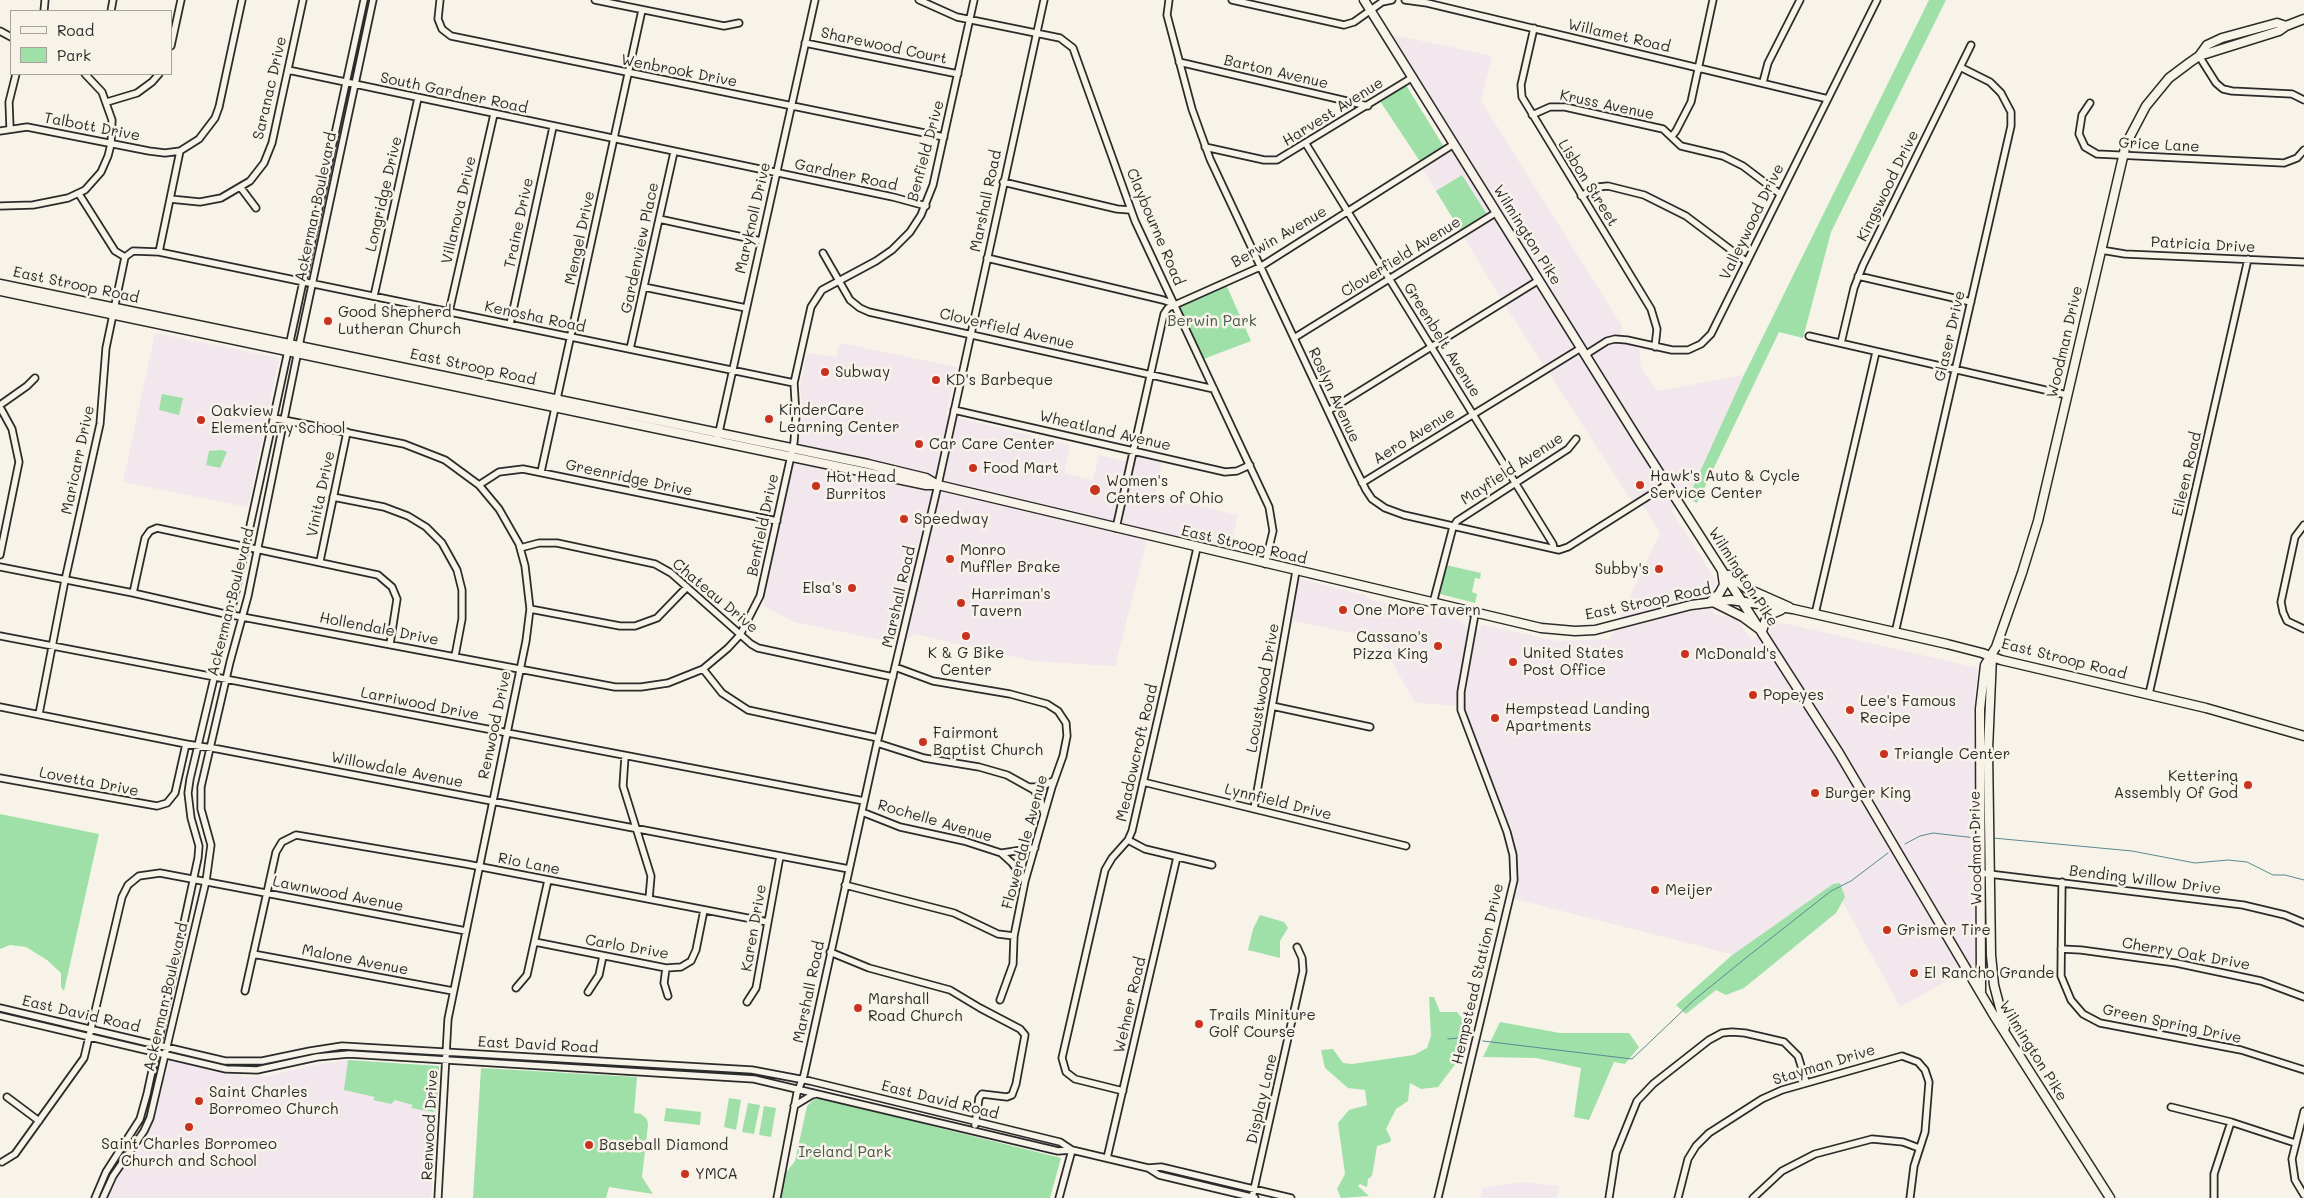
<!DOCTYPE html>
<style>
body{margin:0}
#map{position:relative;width:2304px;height:1198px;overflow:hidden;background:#f7f3e8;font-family:Mali,sans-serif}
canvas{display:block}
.legend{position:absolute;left:10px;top:10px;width:162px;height:65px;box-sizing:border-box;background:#f7f3e8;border:1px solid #a5a39c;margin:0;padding:6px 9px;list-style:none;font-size:15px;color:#2b2b2b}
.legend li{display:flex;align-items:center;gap:10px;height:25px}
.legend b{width:25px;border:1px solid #a5a39c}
</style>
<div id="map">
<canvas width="2304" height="1198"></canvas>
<ul class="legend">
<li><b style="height:6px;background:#f7f3e8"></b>Road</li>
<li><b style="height:14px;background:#9fe0a9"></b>Park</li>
</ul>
</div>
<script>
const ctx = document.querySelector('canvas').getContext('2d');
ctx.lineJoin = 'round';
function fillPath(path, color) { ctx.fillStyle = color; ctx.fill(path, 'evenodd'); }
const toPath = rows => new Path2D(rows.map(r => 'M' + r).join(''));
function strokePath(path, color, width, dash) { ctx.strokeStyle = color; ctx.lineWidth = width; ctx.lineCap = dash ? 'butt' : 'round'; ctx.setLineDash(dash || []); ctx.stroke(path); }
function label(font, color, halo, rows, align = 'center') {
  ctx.font = font + ' Mali,sans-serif'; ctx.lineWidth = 5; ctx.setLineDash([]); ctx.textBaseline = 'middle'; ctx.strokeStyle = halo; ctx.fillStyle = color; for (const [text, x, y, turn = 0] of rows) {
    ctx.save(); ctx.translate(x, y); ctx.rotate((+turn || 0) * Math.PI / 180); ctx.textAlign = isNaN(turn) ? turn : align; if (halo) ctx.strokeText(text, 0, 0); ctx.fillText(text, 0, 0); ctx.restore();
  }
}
const built = toPath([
 [1385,33,1492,56,1481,101,1622,326,1621,335,1639,349,1641,368,1658,391,1744,375,1688,498,1671,510,1717,582,1715,587,1708,590,1714,614,1737,619,1752,640,1773,628,1771,623,1775,621,1978,668,1973,715,1981,962,1900,1007,1833,884,1735,955,1511,898,1511,846,1461,706,1415,703,1379,639,1290,620,1299,579,1366,595,1368,599,1462,621,1465,627,1480,630,1481,626,1484,625,1556,641,1610,639,1660,533,1641,502,1635,506,1503,302,1421,166,1454,145],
 [155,333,279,358,248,507,123,482],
 [840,343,957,367,946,415,1070,445,1064,473,1093,480,1099,455,1124,461,1133,450,1163,457,1155,496,1238,515,1229,555,1148,536,1115,666,1032,661,915,634,901,644,794,622,763,606,803,416,800,385,807,353,836,357],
 [165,1056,243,1070,242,1077,269,1076,314,1065,348,1060,439,1066,431,1198,103,1198,144,1131],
 [1521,1182,1560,1186,1556,1198,1481,1198,1482,1188]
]);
const green = toPath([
 [1929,0,1946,0,1831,232,1803,338,1779,332,1697,503,1688,498,1744,375],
 [1406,85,1444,147,1421,163,1380,101],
 [1462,175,1488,216,1461,232,1436,191],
 [1225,282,1251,341,1201,360,1174,304],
 [162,394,183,398,179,415,159,410],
 [222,450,227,452,220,468,206,465,209,451],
 [1446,565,1481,573,1480,579,1475,578,1472,592,1477,594,1475,603,1440,594],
 [0,814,99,834,64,991,61,987,61,973,47,960,26,947,10,945,0,949],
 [1840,883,1845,897,1836,913,1744,988,1726,995,1716,990,1686,1014,1676,1005,1731,956,1833,884],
 [1260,915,1284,922,1288,928,1280,941,1280,958,1248,950,1253,929],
 [1429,997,1434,997,1440,1012,1457,1012,1468,1026,1460,1058,1438,1087,1421,1089,1410,1083,1408,1101,1396,1109,1386,1129,1391,1139,1390,1142,1377,1146,1372,1176,1368,1179,1367,1187,1360,1184,1358,1186,1369,1196,1341,1198,1337,1189,1345,1174,1338,1123,1349,1110,1367,1105,1365,1090,1348,1088,1325,1068,1321,1050,1333,1049,1343,1063,1352,1064,1414,1055,1427,1048,1431,1036],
 [1500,1022,1560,1033,1629,1033,1639,1047,1625,1064,1614,1062,1589,1120,1574,1117,1581,1068,1536,1058,1483,1057],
 [348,1060,439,1066,437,1110,433,1112,411,1108,413,1105,395,1100,391,1104,373,1100,375,1097,344,1090],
 [481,1068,637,1077,634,1113,641,1114,647,1119,648,1125,642,1177,653,1194,609,1187,606,1198,473,1198],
 [729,1098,741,1100,736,1130,724,1127],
 [814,1099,823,1099,1061,1158,1050,1198,777,1198,781,1179,795,1161,807,1106],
 [748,1103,760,1105,754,1134,742,1132],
 [764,1106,776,1108,771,1137,759,1135],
 [666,1108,701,1112,700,1125,664,1121]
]);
const stream = toPath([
 [1993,838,2132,851,2195,863,2228,860,2247,862,2273,875,2285,875,2304,880],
 [1905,844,1920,836,1933,833,1976,838],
 [1448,1039,1469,1037],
 [1483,1041,1632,1059,1694,1000,1747,957,1831,891,1851,881,1888,853]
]);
const minor = toPath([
 [440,0,438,19,442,29,451,36,944,137],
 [595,0,724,26,739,23],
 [919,0,957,17,1060,38,1073,48,1135,221,1269,507,1273,531,1265,564],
 [1169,0,1167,15,1192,109,1210,159,1353,464,1366,490,1372,499,1385,508,1404,515,1559,550,1568,547,1666,485],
 [1232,0,1344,25,1354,22,1382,2,1392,0],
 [1405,0,1427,3,1828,99],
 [44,11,45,0],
 [111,11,113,0],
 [1534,28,1521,85,1522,97,1651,309,1657,329,1655,347],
 [0,31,11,37],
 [805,43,958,74],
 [171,46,181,0],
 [2199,56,2216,83,2223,89,2232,91,2292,94,2304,100],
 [1179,62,1368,106],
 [288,70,893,197,926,206],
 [1763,82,1768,63,1800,0],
 [107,102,137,93,152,82,159,74],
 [2090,103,2082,115,2079,134,2085,147,2097,154,2284,163,2297,158,2304,150],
 [1532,115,1550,107,1565,107,1663,129,1681,146,1723,156,1743,166,1780,194],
 [10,128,9,102,16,74],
 [0,131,27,127,149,151,165,153,180,151,199,139,215,118,219,107,242,0],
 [1672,136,1676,131,1691,102,1713,0],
 [1306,144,1553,544,1554,549],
 [1205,147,1264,160,1277,160,1413,77],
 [1003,182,1117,209,1130,210],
 [241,188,256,208],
 [79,194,115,251,125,257],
 [1581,196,1598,187,1608,186,1644,195,1686,216,1747,262],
 [170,199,200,202,221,198,250,181,264,163,272,143,303,0],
 [0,206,33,205,68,198,85,190,101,172,108,156,111,144,112,120,102,92,85,74],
 [659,219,761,241],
 [2101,250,2125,254,2304,262],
 [159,252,180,151],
 [823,253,850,300,860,308,869,312,1214,389],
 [125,257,133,251,159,252,794,383],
 [987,258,1163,300,1174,304],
 [1858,276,1971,302],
 [644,287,746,308],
 [374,296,418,98],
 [449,312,494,114],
 [510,324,553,127],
 [1809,336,2067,395],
 [1294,338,1497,212],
 [1841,343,1854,288,1863,265,1971,45],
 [630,349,674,152],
 [1585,355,1607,341,1615,339,1627,340,1672,350,1688,350,1701,344,1711,334,1877,0],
 [0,405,27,386,35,378],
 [0,407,12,429,19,462,0,555],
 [954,410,1225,472,1237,471,1250,465],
 [1328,411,1539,280],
 [274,418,404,444,445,460,479,485,499,509,519,544,525,566,530,609,526,641,448,1019,438,1198],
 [717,441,815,0],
 [541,472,642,10],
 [1362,483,1581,348],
 [479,485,499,472,523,469,777,521],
 [333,497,384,507,408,516,426,527,442,543,457,570,462,590,462,619,455,656],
 [2304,525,2295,537,2281,602,2283,612,2287,621,2304,629],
 [1116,528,1164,314,1168,308,1260,267,1454,144],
 [520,548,539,543,557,543,655,564,671,573,751,644,758,648,893,677],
 [320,561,347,432],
 [0,567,133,593,221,613,615,687,641,687,668,683,703,669,728,648,740,635,760,596,794,442,796,416,794,383,811,307,822,290,876,261,892,250,910,232,921,215,933,185,974,0],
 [133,593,145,538,150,531,157,528,378,575,392,587,397,599,390,644],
 [1433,603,1453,527,1457,521,1568,449,1576,439],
 [530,609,620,626,635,626,657,618,687,587],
 [1815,614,1876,352],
 [1895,633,2011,126,2011,112,2001,93,1990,82,1960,67],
 [0,636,864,801],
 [219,650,234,600,364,0],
 [895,667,933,681,1010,694,1047,704,1058,711,1066,723,1067,736,1063,756,1052,787,1025,881,1014,936,1013,964,1000,1000],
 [703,669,722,693,748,710,878,738],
 [2149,694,2248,259],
 [1272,706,1370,727],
 [0,707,186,744,218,749,849,869],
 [39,714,65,580,100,424,106,348,125,257],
 [877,743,924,758,979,767,1007,775,1034,790,1041,802,1044,814],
 [625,756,623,786,651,876,649,899],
 [0,778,157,806,167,803,175,793,186,744],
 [1143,782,1406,846],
 [1029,787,1041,787,1053,781],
 [1254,809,1296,571],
 [862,812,900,827,964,841,1001,853,1012,863,1025,881],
 [1128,840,1145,849,1212,865],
 [1002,853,1035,848],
 [1981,873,2243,905,2285,915,2304,923],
 [2062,882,2061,976,2071,1000,2083,1014,2100,1023,2241,1050,2304,1070],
 [845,885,954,913,998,934,1014,936],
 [535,942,666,968,681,967,691,961,696,950,704,910],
 [2061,949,2081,950,2176,963,2261,981,2304,997],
 [830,952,869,968,950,990,980,1008,1020,1029,1025,1035,1016,1084,1012,1095,1007,1097,982,1094,979,1098,975,1125],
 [253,954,453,991],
 [666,968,664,983,668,996],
 [516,988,527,975,548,880],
 [245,991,276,852,282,842,296,835,466,864,768,922],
 [588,992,599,975,603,956],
 [747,1002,756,988,780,856],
 [0,1008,225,1061,262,1061,310,1051,342,1046,752,1070,810,1081,1060,1142,1072,1150],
 [0,1016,226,1069,257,1070,317,1057,349,1054,754,1079,1058,1151,1072,1150,1148,1168,1161,1167,1291,1198],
 [1123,1091,1075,1079,1066,1072,1062,1058,1105,870,1112,858,1128,840,1132,831,1197,548],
 [7,1097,39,1121],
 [794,1106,812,1095,816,1094],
 [2171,1107,2231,1122,2295,1143],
 [2304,1111,2292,1159,2295,1180,2304,1195],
 [1107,1158,1177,857],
 [2,1162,15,1154,84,1058,122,897,128,885,139,876,160,873,466,931],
 [1148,1168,1159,1175,1255,1198],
 [95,1198,106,1172,140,1119,147,1094,198,858,199,846,191,818,188,793,190,779,214,678],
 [103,1198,113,1176,144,1131,150,1118,206,881,211,845,201,809,201,787,230,662,248,596,300,341,373,0],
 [777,1198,797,1093,804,1075,877,743,938,485,1044,0],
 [1059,1198,1072,1150],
 [1252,1198,1303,971,1302,958,1297,947],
 [1438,1198,1514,880,1513,855,1507,832,1461,710,1461,692,1475,614],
 [1609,1198,1616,1153,1637,1101,1653,1084,1709,1040,1722,1033,1732,1032,1745,1033,1784,1042,1798,1056,1806,1082],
 [1678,1198,1688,1159,1696,1146,1709,1133,1762,1099,1782,1090,1902,1056,1918,1062,1925,1070,1929,1082,1925,1132,1914,1166,1910,1198],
 [1753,1198,1782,1171,1815,1154,1872,1139,1903,1142,1919,1148],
 [2214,1198,2214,1174,2231,1122]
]);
const major = toPath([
 [1364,0,1639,441,1839,753,1993,1014,2110,1198],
 [2199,56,2207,45,2222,38,2277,23,2286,26],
 [0,284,868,464,926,478,936,484],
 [0,291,926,485,938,485,1541,628,1575,631,1595,630,1691,605,1731,600,1793,609,1947,644,1982,653,2001,660,2206,708,2304,736],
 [1722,571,1724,585,1719,594,1711,601,1743,617,1762,631,1767,616,1781,610],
 [1729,575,1746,588,1789,607],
 [1992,656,1988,750,1991,955,1994,985,2005,1027],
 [1981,993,1980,709,1985,665,1996,647,2022,573,2038,521,2126,144,2146,106,2169,78,2189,63,2199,56,2279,31,2286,26,2304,19]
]);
const markers = [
 [328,321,5,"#c8321e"],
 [825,372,5,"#c8321e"],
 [936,380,5,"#c8321e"],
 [769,419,5,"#c8321e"],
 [201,420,5,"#c8321e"],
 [919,444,5,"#c8321e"],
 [973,468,5,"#c8321e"],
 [1640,485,5,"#c8321e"],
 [816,486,5,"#c8321e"],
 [1095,490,6,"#c8321e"],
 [904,519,5,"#c8321e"],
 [950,559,5,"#c8321e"],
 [1659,569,5,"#c8321e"],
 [852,588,5,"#c8321e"],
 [961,603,5,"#c8321e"],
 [1343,610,5,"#c8321e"],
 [966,636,5,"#c8321e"],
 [1438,646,5,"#c8321e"],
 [1685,654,5,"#c8321e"],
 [1513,662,5,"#c8321e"],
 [1753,695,5,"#c8321e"],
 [1850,710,5,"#c8321e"],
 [1495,718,5,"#c8321e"],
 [923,742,5,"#c8321e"],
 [1884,754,5,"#c8321e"],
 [2248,785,5,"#c8321e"],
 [1815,793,5,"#c8321e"],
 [1655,890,5,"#c8321e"],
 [1887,930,5,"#c8321e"],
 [1914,973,5,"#c8321e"],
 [858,1008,5,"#c8321e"],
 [1199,1024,5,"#c8321e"],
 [199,1101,5,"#c8321e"],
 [189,1127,5,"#c8321e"],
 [589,1145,5,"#c8321e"],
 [685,1174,5,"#c8321e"]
];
const streetNames = [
 ["Willamet Road",1619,36,13],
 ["Sharewood Court",884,46,12],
 ["Wenbrook Drive",679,71,11],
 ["Barton Avenue",1276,72,13],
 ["Saranac Drive",270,88,-77],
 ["South Gardner Road",454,93,12],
 ["Kruss Avenue",1607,105,12],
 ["Harvest Avenue",1333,112,-32],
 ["Talbott Drive",92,127,11],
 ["Grice Lane",2159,145,3],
 ["Benfield Drive",926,151,-75],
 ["Gardner Road",846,175,12],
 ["Lisbon Street",1588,183,58],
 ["Kingswood Drive",1888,186,-64],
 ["Longridge Drive",384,194,-77],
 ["Marshall Road",986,201,-78],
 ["Ackerman Boulevard",316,207,-78],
 ["Villanova Drive",459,210,-77],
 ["Maryknoll Drive",753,218,-77],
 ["Valleywood Drive",1752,222,-64],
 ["Traine Drive",519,223,-78],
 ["Claybourne Road",1155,227,67],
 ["Wilmington Pike",1527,235,58],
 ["Berwin Avenue",1279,237,-30],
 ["Mengel Drive",580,238,-78],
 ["Patricia Drive",2203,245,3],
 ["Gardenview Place",640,248,-78],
 ["Cloverfield Avenue",1401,257,-32],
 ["East Stroop Road",76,285,12],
 ["Kenosha Road",535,317,12],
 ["Cloverfield Avenue",1007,329,13],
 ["Glaser Drive",1950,336,-77],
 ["Greenbelt Avenue",1442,340,58],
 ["Woodman Drive",2065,342,-77],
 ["East Stroop Road",473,367,12],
 ["Roslyn Avenue",1334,395,65],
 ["Wheatland Avenue",1105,431,13],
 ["Aero Avenue",1414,436,-32],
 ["Maricarr Drive",78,460,-78],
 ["Mayfield Avenue",1512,469,-33],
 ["Eileen Road",2187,474,-77],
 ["Greenridge Drive",629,478,12],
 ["Vinita Drive",321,494,-78],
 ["Benfield Drive",763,525,-78],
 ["East Stroop Road",1244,545,13],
 ["Wilmington Pike",1743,577,57],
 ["Chateau Drive",715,596,40],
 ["Marshall Road",899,597,-77],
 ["Ackerman Boulevard",231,602,-76],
 ["East Stroop Road",1648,602,-12],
 ["Hollendale Drive",379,629,11],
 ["East Stroop Road",2064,659,14],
 ["Locustwood Drive",1263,688,-80],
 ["Larriwood Drive",420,704,11],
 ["Renwood Drive",495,725,-78],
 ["Meadowcroft Road",1137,753,-77],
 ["Willowdale Avenue",397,770,11],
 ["Lovetta Drive",89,782,11],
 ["Lynnfield Drive",1278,802,14],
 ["Rochelle Avenue",935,821,16],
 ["Flowerdale Avenue",1025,842,-75],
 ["Woodman Drive",1976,848,-91],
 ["Rio Lane",529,864,11],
 ["Bending Willow Drive",2145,880,7],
 ["Lawnwood Avenue",338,894,11],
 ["Karen Drive",754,928,-80],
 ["Carlo Drive",627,947,10],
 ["Cherry Oak Drive",2186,954,10],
 ["Malone Avenue",355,960,11],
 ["Hempstead Station Drive",1478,974,-77],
 ["Marshall Road",809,992,-78],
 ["Ackerman Boulevard",166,997,-77],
 ["Wehner Road",1130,1005,-77],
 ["East David Road",81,1014,13],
 ["Green Spring Drive",2172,1024,12],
 ["East David Road",538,1045,3],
 ["Wilmington Pike",2033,1051,58],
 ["Stayman Drive",1824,1065,-17],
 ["Display Lane",1262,1099,-77],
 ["East David Road",940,1100,14],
 ["Renwood Drive",430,1125,-87]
];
const poiNames = [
 ["Good Shepherd",338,312],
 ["Lutheran Church",338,329],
 ["Subway",835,372],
 ["KD's Barbeque",946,380],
 ["KinderCare",779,410],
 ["Learning Center",779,427],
 ["Oakview",211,411],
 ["Elementary School",211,428],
 ["Car Care Center",929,444],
 ["Food Mart",983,468],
 ["Hawk's Auto & Cycle",1650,476],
 ["Service Center",1650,493],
 ["Hot Head",826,477],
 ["Burritos",826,494],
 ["Women's",1106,481],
 ["Centers of Ohio",1106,498],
 ["Speedway",914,519],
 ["Monro",960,550],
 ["Muffler Brake",960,567],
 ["Subby's",1649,569,"right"],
 ["Elsa's",842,588,"right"],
 ["Harriman's",971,594],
 ["Tavern",971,611],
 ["One More Tavern",1353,610],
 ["Cassano's",1428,637,"right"],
 ["Pizza King",1428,654,"right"],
 ["K & G Bike",966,653,"center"],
 ["Center",966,670,"center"],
 ["United States",1523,653],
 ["Post Office",1523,670],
 ["McDonald's",1695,654],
 ["Popeyes",1763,695],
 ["Lee's Famous",1860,701],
 ["Recipe",1860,718],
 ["Hempstead Landing",1505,709],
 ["Apartments",1505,726],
 ["Fairmont",933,733],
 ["Baptist Church",933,750],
 ["Triangle Center",1894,754],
 ["Kettering",2238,776,"right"],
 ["Assembly Of God",2238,793,"right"],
 ["Burger King",1825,793],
 ["Meijer",1665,890],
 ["Grismer Tire",1897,930],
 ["El Rancho Grande",1924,973],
 ["Marshall",868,999],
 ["Road Church",868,1016],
 ["Trails Miniture",1209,1015],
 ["Golf Course",1209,1032],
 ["Saint Charles",209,1092],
 ["Borromeo Church",209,1109],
 ["Saint Charles Borromeo",189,1144,"center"],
 ["Church and School",189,1161,"center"],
 ["Baseball Diamond",599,1145],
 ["YMCA",695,1174]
];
const parkNames = [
 ["Berwin Park",1212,321],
 ["Ireland Park",845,1152]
];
fillPath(built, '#f2e7ed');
fillPath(green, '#9fe0a9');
strokePath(stream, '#598992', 1);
strokePath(minor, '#2b2b2b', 9);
strokePath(major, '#2b2b2b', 11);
strokePath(minor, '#f7f3e8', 5.5);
strokePath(major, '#f7f3e8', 8);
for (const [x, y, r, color] of markers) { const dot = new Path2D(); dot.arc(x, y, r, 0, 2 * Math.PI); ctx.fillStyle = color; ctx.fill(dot); strokePath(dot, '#f7f3e8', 2); }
label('15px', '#2b2b2b', '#f7f3e8', streetNames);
label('15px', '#2b2b2b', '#f7f3e8', poiNames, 'left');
label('15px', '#48584a', '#f7f3e8', parkNames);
</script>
